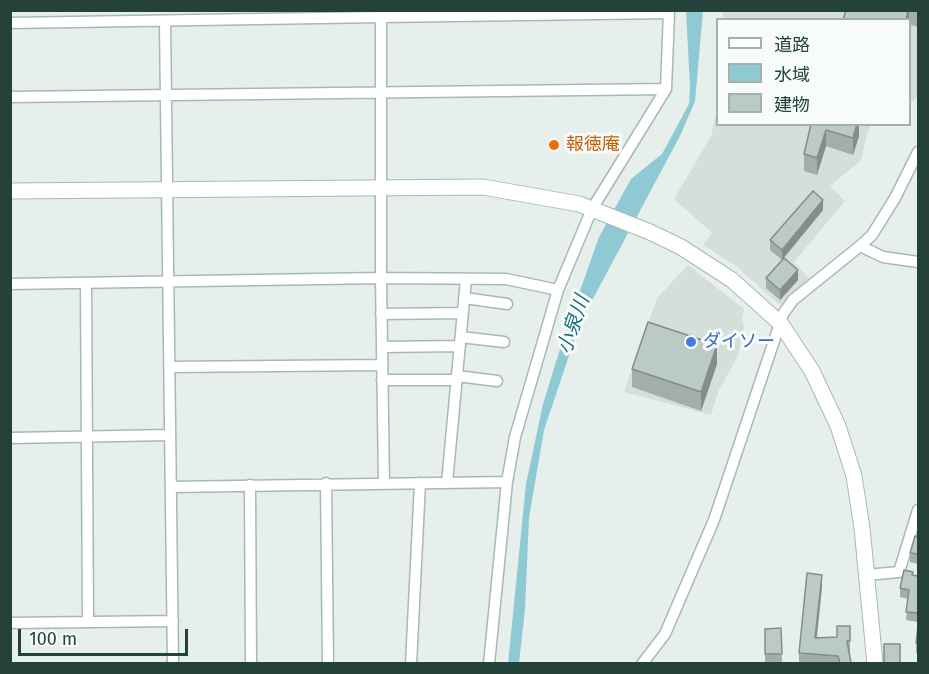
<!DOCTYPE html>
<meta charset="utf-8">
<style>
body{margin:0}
#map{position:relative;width:929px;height:674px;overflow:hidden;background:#e6efeb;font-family:"Fira Sans","Noto Sans JP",sans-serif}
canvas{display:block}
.frame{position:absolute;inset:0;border:12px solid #24423a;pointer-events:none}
.legend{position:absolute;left:716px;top:18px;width:195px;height:108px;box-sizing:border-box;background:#f7fbf9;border:2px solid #a3b1ad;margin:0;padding:8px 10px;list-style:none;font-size:18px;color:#24423a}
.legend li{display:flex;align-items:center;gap:12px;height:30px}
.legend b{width:30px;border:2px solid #a3b1ad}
.scale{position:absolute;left:18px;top:629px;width:170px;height:27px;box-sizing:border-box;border:3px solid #24423a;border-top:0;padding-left:8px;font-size:18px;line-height:21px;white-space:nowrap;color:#24423a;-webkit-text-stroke:4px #f7fbf9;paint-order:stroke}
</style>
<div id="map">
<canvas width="929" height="674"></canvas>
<div class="frame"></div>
<ul class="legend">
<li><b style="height:8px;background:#fff"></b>道路</li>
<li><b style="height:16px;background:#8ec9d4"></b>水域</li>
<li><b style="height:16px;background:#bbcac4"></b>建物</li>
</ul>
<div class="scale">100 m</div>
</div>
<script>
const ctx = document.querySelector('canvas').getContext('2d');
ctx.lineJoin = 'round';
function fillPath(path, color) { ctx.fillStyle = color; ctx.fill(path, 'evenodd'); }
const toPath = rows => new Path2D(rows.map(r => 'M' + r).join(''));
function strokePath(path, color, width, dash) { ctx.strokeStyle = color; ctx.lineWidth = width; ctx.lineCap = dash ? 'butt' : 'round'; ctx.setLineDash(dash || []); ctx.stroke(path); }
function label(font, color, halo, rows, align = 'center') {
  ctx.font = font + ' "Fira Sans","Noto Sans JP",sans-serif'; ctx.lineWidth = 6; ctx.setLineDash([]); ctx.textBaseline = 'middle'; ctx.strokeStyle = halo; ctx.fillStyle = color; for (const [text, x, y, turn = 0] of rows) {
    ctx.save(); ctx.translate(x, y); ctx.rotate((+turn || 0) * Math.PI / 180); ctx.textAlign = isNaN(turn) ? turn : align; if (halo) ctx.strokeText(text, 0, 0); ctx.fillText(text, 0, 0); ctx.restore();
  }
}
const built = toPath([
 [723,11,918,11,918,98,910,102,910,20,723,20],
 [717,108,718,124,871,125,867,134,861,160,830,186,845,201,794,262,809,278,781,306,736,266,703,245,712,233,674,199,711,136],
 [688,265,744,309,742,319,744,328,738,356,719,390,711,415,624,392,657,298]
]);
const water = toPath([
 [686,11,703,11,695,101,681,134,580,323,544,430,529,518,525,609,519,663,508,664,526,484,543,404,564,336,599,237,631,179,662,154,689,104,690,86]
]);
const street = toPath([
 [381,17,669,13,666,89,592,209,558,290,515,437,507,482,489,664],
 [165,21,173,664],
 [10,23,381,17,381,278,384,483],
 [10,97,666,89],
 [860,246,883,257,918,262],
 [86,283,88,622],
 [10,284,381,278,506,279,558,290],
 [465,298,507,304],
 [381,314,463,313],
 [461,337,504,342],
 [382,347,460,346],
 [170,367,382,365],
 [457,376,497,381],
 [382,380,457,380],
 [10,438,170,435],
 [326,483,328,664],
 [447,483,466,279],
 [250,485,251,664],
 [171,487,507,482],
 [866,575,899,572,918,510],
 [10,623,173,621],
 [411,664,420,483],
 [642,664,665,634,714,520,783,314,793,300,860,246,872,235,895,198,918,152]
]);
const secondary = toPath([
 [10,191,483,187,579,204,650,232,681,247,732,280,781,324,812,371,838,426,854,476,862,528,875,664]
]);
const wall = toPath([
 [846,10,918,10,918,27,909,24,909,20,843,20],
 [811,124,859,124,859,136,853,155,826,146,817,175,804,171,804,154],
 [823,210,782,260,770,250,770,240],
 [766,278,798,280,780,300,766,288],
 [717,364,701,411,632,387,632,369],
 [918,537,918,564,910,562,910,553],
 [913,575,918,576,918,622,906,620,908,599,900,597,900,588],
 [822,587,817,638,837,637,850,626,850,653,849,653,851,663,799,663,799,653],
 [918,627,918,653,916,653,916,643],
 [781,628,782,663,765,663,765,629]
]);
const shadedWall = toPath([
 [908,10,909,10,909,20,906,20],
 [857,124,859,124,859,136,853,155,853,138],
 [826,130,826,146,817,175,817,158],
 [823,200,823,210,782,260,782,250],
 [798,270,798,280,780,300,780,290],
 [717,345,717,364,701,411,701,392],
 [822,575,822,587,815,650,815,638]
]);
const building = toPath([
 [846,10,908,10,906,20,843,20,846,10],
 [811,124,857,124,853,138,826,130,817,158,804,154,811,124],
 [813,191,823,200,782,250,770,240,813,191],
 [784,258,798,270,780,290,766,278,784,258],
 [648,322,717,345,701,392,632,369,648,322],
 [915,536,918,537,918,554,910,553,915,536],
 [904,570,913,572,912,575,918,576,918,613,906,612,909,590,900,588,904,570],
 [807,573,822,575,815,638,837,637,837,626,850,626,850,641,847,641,851,663,840,663,838,656,799,653,807,573],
 [918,627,918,643,916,643,918,627],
 [781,628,782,654,765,654,765,629,781,628],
 [884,644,900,644,900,663,884,663,884,644]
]);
const markers = [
 [554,145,6,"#e8710a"],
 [691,342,6,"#3f7fe0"]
];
const foodNames = [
 ["報徳庵",566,145]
];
const shopNames = [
 ["ダイソー",703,342]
];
const waterNames = [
 ["小泉川",574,325,-71]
];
fillPath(built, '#d4dfda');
fillPath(water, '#8ec9d4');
strokePath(street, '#a8b8b2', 13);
strokePath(secondary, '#a4bbb3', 17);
strokePath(street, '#fff', 10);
strokePath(secondary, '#fff', 15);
fillPath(wall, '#a1aea9');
fillPath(shadedWall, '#838d89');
fillPath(building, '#bbcac4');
strokePath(building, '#838d89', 1.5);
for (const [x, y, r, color] of markers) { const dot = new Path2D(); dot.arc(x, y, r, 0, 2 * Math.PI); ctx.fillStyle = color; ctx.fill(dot); strokePath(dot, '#f7fbf9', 2); }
label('18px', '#c56008', '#f7fbf9', foodNames, 'left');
label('18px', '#366cbe', '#f7fbf9', shopNames, 'left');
label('italic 20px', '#1c6f80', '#f7fbf9', waterNames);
</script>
